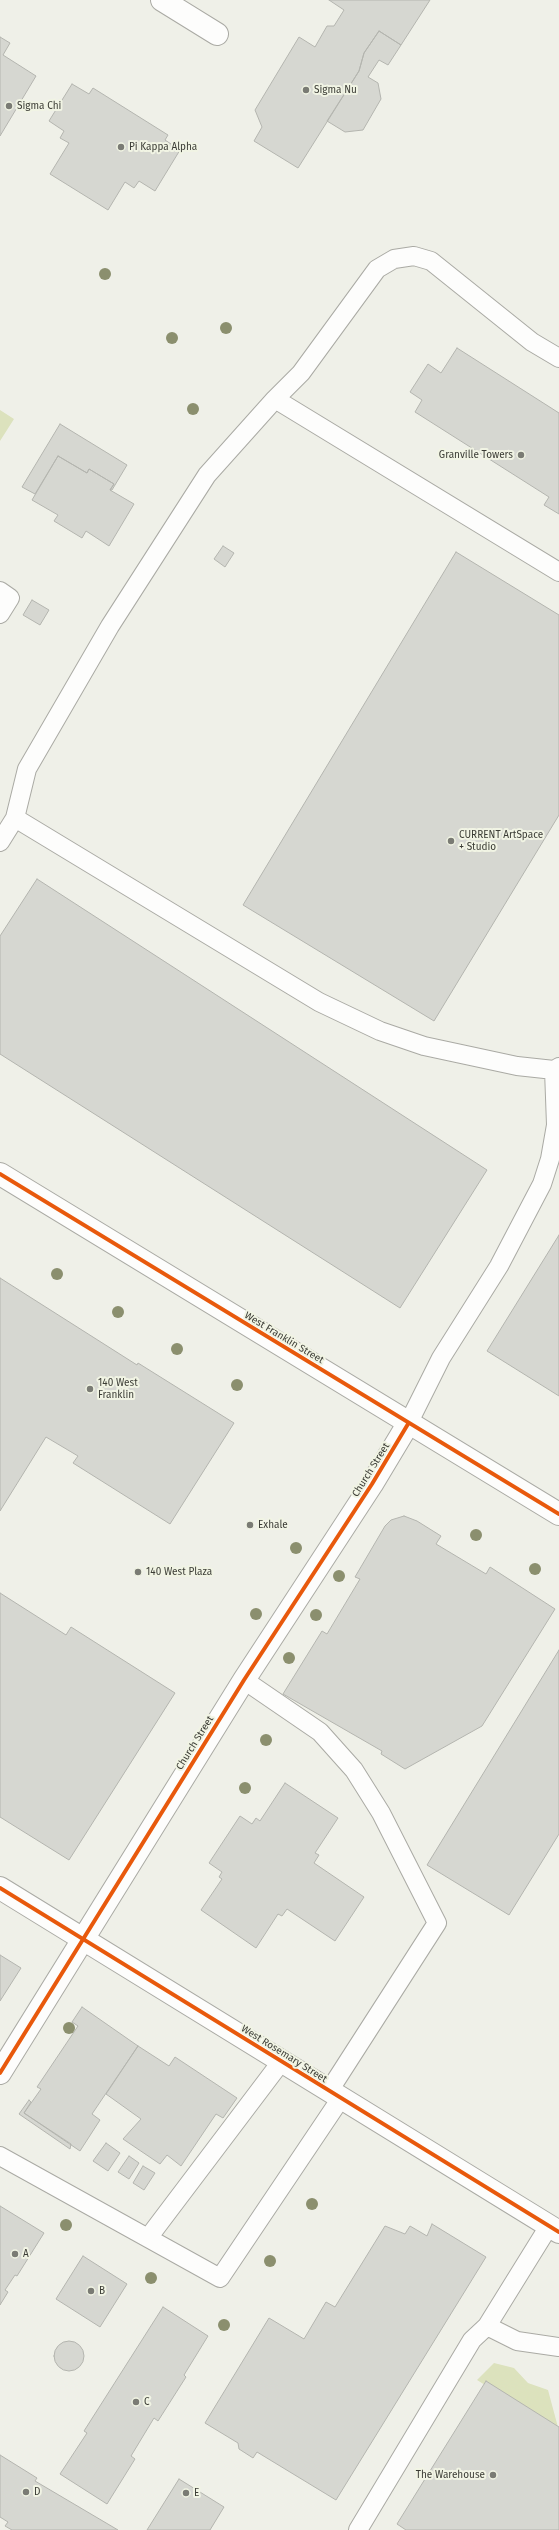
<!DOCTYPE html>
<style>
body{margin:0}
canvas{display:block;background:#eff0e8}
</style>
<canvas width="559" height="2530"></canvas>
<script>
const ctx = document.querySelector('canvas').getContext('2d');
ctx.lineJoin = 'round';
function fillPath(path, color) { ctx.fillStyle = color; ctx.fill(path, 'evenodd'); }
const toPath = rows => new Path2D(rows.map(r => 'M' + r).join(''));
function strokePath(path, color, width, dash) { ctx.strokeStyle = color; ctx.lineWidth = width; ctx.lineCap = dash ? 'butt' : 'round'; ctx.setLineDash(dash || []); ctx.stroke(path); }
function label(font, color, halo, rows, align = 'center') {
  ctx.font = font + ' "Fira Sans",sans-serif'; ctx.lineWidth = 4; ctx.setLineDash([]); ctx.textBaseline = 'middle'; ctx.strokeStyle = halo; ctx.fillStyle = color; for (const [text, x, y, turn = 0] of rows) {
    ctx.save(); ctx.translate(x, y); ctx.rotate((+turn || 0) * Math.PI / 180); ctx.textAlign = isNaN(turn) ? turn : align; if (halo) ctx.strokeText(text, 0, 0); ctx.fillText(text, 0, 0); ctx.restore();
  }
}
const green = toPath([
 [0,410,14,419,0,441],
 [494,2363,514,2368,528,2383,548,2390,559,2431,477,2380]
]);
const building = toPath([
 [329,0,430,0,401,45,379,31,364,53,359,71,298,168,254,141,262,127,255,110,299,37,315,47,327,26,334,26,344,10,329,0],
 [379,31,401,45,388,65,379,60,368,77,378,83,381,99,363,130,345,132,327,121,359,71,364,53,379,31],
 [0,37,10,43,3,55,36,76,0,136,0,37],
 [72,84,89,94,93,88,168,135,165,140,180,150,155,191,139,181,134,188,125,182,108,210,50,174,69,143,60,138,64,131,49,121,72,84],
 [457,348,559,413,559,514,544,505,549,497,415,412,422,400,410,392,428,364,441,373,457,348],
 [60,424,127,465,112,490,110,490,114,484,89,469,87,473,58,456,35,494,22,487,60,424],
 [58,456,87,473,89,469,114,484,110,490,134,504,109,546,86,531,82,538,54,521,58,515,32,500,58,456],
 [223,546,234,553,225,567,214,559,223,546],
 [456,552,559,615,559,815,434,1021,243,905,456,552],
 [32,600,49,610,40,625,23,615,32,600],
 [37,879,487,1170,400,1308,0,1054,0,936,37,879],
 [559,1235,559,1396,487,1351,559,1235],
 [0,1278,137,1365,138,1363,234,1423,170,1524,73,1463,78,1456,46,1437,0,1511,0,1278],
 [404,1516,417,1521,441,1536,436,1544,486,1574,490,1567,555,1609,482,1726,405,1769,381,1754,382,1751,283,1694,322,1631,327,1634,360,1579,355,1577,385,1526,391,1520,404,1516],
 [0,1593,66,1635,71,1627,175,1693,69,1860,0,1817,0,1593],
 [559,1650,559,1834,509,1915,427,1865,559,1650],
 [285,1783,338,1818,315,1853,319,1855,314,1863,364,1897,335,1941,287,1909,282,1916,278,1914,256,1948,201,1910,222,1879,219,1877,222,1872,209,1863,240,1816,252,1824,256,1818,260,1821,285,1783],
 [0,1955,21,1968,0,2001,0,1955],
 [82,2007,138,2046,92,2114,100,2120,80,2151,24,2113,41,2089,37,2087,78,2026,72,2022,82,2007],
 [138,2046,169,2066,175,2057,237,2098,223,2118,216,2114,181,2166,167,2155,160,2164,123,2139,141,2119,106,2094,138,2046],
 [29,2100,31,2102,24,2113,71,2144,70,2149,19,2114,29,2100],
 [106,2143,120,2153,108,2171,93,2161,106,2143],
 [129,2156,139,2163,129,2179,118,2172,129,2156],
 [143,2166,155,2173,144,2190,133,2183,143,2166],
 [0,2206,44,2233,17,2276,15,2275,5,2290,8,2292,0,2305,0,2206],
 [432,2224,486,2257,336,2500,257,2452,253,2458,239,2449,238,2443,205,2423,269,2318,304,2339,326,2302,335,2307,385,2226,405,2234,410,2226,427,2236,432,2224],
 [83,2256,127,2284,100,2327,56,2299,83,2256],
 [163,2307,208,2336,184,2375,186,2377,158,2421,154,2418,131,2456,135,2459,107,2504,60,2474,87,2433,84,2431,163,2307],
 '54 2356a15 15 0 1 1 30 0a15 15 0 1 1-30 0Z',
 [486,2381,559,2427,559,2530,406,2530,397,2524,486,2381],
 [0,2455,37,2478,35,2481,118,2530,12,2530,5,2526,8,2522,0,2517,0,2455],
 [179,2479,224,2507,210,2530,147,2530,179,2479]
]);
const lane = toPath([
 [275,399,559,572],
 [0,591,10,598,0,614],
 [15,818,319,1002,380,1031,424,1046,517,1066,554,1070,559,1067],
 [0,842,15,818,27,769,110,626,207,475,275,399,301,373,377,269,394,259,414,256,431,261,532,342,559,358],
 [408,1424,441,1358,499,1266,542,1184,550,1159,556,1125,554,1070],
 [244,1680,320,1732,354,1770,381,1813,437,1923,329,2091],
 [0,2156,220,2278,341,2098],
 [148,2238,281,2062],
 [487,2326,517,2341,559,2347],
 [358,2530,472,2340,487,2326,549,2226]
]);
const street = toPath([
 [162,0,217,34],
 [0,2073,244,1680,372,1484,408,1424]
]);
const secondary = toPath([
 [0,1174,559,1514],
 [0,1888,559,2232]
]);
const cycleway = toPath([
 [0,1174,559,1514],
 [0,1888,559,2232],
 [0,2073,244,1680,372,1484,408,1424]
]);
const trees = [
 [105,274],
 [226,328],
 [172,338],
 [193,409],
 [57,1274],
 [118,1312],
 [177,1349],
 [237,1385],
 [476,1535],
 [296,1548],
 [535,1569],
 [339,1576],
 [256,1614],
 [316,1615],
 [289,1658],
 [266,1740],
 [245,1788],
 [69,2028],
 [312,2204],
 [66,2225],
 [270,2261],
 [151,2278],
 [224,2325]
];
const markers = [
 [306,90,4,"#7a7b74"],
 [9,106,4,"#7a7b74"],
 [121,147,4,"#7a7b74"],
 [521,455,4,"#7a7b74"],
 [451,841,4,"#7a7b74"],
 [90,1389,4,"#7a7b74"],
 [250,1525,4,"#7a7b74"],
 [138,1572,4,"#7a7b74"],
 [15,2254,4,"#7a7b74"],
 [91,2291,4,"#7a7b74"],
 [136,2402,4,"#7a7b74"],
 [493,2475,4,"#7a7b74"],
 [26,2492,4,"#7a7b74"],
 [186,2493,4,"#7a7b74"]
];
const poiNames = [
 ["Sigma Nu",314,90],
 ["Sigma Chi",17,106],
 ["Pi Kappa Alpha",129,147],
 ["Granville Towers",513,455,"right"],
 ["CURRENT ArtSpace",459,835],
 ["+ Studio",459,847],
 ["140 West",98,1383],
 ["Franklin",98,1395],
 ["Exhale",258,1525],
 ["140 West Plaza",146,1572],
 ["A",23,2254],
 ["B",99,2291],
 ["C",144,2402],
 ["The Warehouse",485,2475,"right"],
 ["D",34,2492],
 ["E",194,2493]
];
const streetNames = [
 ["West Franklin Street",284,1338,31],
 ["Church Street",371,1470,-58],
 ["Church Street",195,1743,-58],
 ["West Rosemary Street",284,2054,32]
];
fillPath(green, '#dce2bd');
fillPath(building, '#d6d7d1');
strokePath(building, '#b4b5af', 1);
strokePath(lane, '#aaaaa4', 20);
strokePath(street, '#aaaaa4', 24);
strokePath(secondary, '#aaaaa4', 24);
strokePath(lane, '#fdfdfc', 18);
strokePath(street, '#fdfdfc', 22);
strokePath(secondary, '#fdfdfc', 22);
strokePath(cycleway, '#e8590c', 4);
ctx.fillStyle = '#8b8f6e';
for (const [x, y] of trees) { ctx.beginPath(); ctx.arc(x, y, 6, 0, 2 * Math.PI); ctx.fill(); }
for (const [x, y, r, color] of markers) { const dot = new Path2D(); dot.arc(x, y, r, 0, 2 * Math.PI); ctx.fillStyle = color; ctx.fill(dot); strokePath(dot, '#f1f4e4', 1.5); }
label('10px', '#3b3c35', '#f1f4e4', poiNames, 'left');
label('10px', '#3b3c35', '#f1f4e4', streetNames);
</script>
